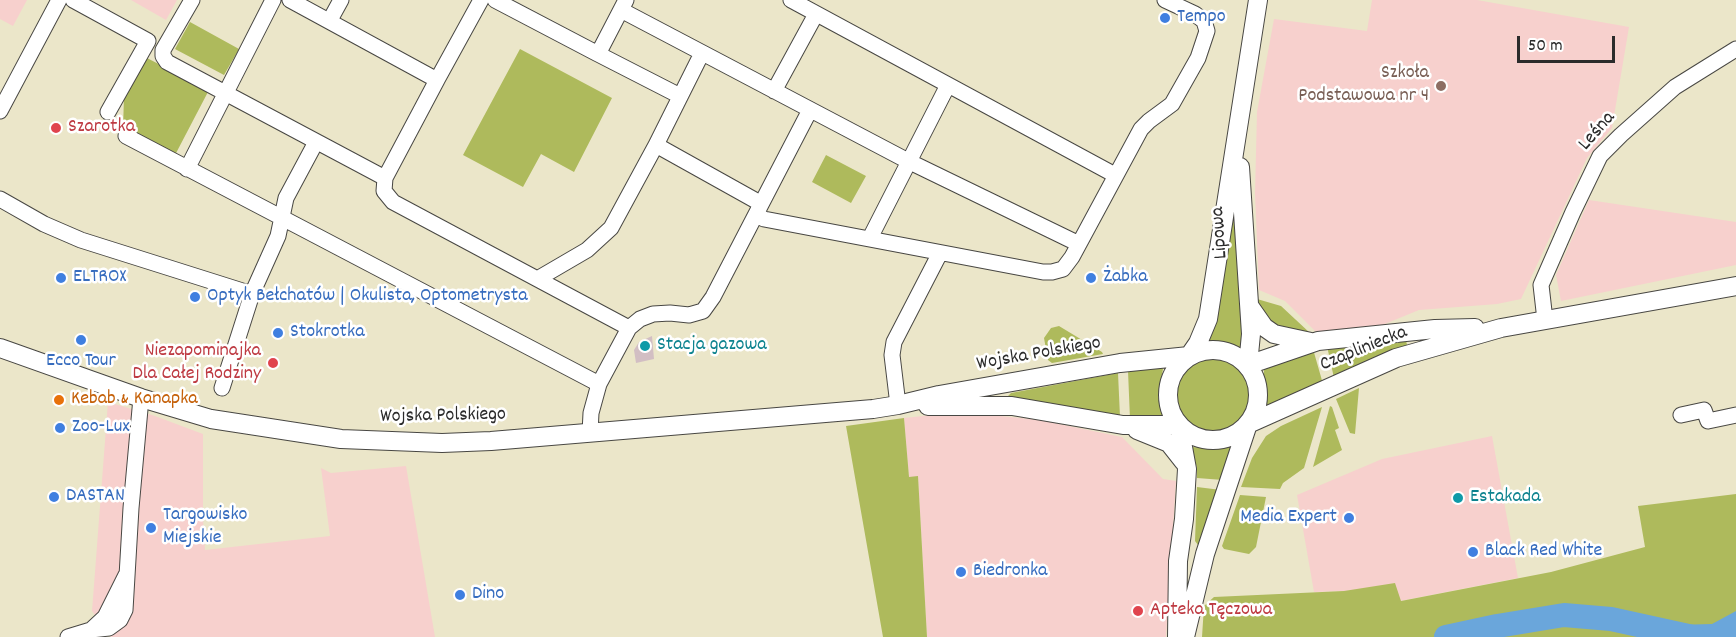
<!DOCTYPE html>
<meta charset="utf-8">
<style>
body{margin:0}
#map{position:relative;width:1736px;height:637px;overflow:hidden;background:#ebe6c9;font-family:Dekko,sans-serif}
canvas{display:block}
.scale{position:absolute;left:1517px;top:36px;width:98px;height:27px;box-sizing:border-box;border:3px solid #2b2b2b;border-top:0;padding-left:8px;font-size:18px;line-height:21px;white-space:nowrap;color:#2b2b2b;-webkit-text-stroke:4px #fff;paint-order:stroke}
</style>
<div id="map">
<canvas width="1736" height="637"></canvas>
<div class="scale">50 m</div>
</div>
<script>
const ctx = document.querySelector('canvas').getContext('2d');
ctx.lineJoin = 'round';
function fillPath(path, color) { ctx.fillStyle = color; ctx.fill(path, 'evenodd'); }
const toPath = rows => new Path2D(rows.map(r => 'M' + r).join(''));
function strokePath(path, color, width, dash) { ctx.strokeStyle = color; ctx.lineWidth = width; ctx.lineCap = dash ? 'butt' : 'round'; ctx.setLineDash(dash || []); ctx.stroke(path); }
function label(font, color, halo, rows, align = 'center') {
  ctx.font = font + ' Dekko,sans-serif'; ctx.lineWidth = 5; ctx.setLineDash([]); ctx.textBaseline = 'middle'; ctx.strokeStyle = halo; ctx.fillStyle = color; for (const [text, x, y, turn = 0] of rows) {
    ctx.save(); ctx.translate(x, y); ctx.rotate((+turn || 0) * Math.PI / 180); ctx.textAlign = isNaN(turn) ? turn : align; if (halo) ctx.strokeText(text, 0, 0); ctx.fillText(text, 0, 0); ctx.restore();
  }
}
const built = toPath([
 [0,0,27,0,13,26,0,19],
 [131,0,177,0,166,20],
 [1372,0,1477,0,1629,27,1612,128,1587,158,1521,299,1497,304,1419,310,1380,326,1317,333,1285,301,1259,290,1255,193,1257,112,1274,19,1367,31],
 [1589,200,1736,222,1736,265,1561,301,1556,275],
 [108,402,155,416,203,434,203,519,205,550,330,536,321,468,331,473,406,466,435,637,111,637,92,611],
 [962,412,1040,420,1122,437,1163,479,1176,481,1166,637,927,637,918,477,909,477,904,418],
 [1492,436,1518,578,1400,601,1344,591,1314,592,1297,495,1382,459]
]);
const industrial = toPath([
 [652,336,654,359,636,363,634,350,639,342]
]);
const green = toPath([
 [190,22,239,49,224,75,175,49],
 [520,49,612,98,574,172,541,154,523,187,463,155],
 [145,57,209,90,174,157,123,130,124,96],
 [826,155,866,176,851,203,812,182],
 [1231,221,1236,222,1243,352,1224,343,1208,342],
 [1257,299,1281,306,1310,333,1281,330,1260,312],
 [1059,326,1102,352,1103,354,1052,363,1048,360,1044,338,1051,328],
 [1406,340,1407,345,1334,378,1327,346],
 [1313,349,1323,384,1264,409,1264,365],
 '1176 394a37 37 0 1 1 74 0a37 37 0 1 1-74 0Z',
 [1160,365,1163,369,1158,397,1164,418,1130,419,1128,371],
 [1118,373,1120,417,1008,396,1011,393],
 [1359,388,1355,434,1350,433,1336,399],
 [1330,406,1332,407,1339,428,1335,430,1342,450,1313,467],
 [1322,407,1304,468,1283,483,1280,489,1241,487,1252,458,1266,436,1281,426],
 [904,418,909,477,918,476,927,637,883,637,846,426],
 [1233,446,1223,480,1197,478,1197,468,1192,449,1193,447,1219,449],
 [1197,487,1221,490,1202,541,1198,545,1195,541],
 [1736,494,1736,637,1202,637,1204,606,1214,597,1344,591,1395,583,1401,601,1551,572,1645,547,1638,506],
 [1240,495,1266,497,1256,547,1249,554,1224,549,1222,546]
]);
const water = toPath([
 [1736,611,1736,637,1674,637,1672,632,1675,625,1712,624]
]);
const river = toPath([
 [1446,637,1497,626,1564,615,1611,619,1693,637]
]);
const minor = toPath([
 [73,0,148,41,108,112],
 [192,0,163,50,163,56,167,62,385,178,384,191,393,202,629,328],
 [290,0,437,80,481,0],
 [495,0,598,54,626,0],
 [791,0,1115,175],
 [621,10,908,161,1079,244],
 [330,20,341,0],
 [702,53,656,145,760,203],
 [598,54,680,96],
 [774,91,816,14],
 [0,111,59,0],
 [126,136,599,384],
 [187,169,273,0],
 [385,178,437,80],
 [0,199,44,224,81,240,252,294,278,236,286,198,316,142],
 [756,215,764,219,1043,272,1052,272,1063,269,1072,257,1141,129,1149,121,1172,104,1198,58,1207,31,1204,21,1195,14,1165,0],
 [870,238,948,85],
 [539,278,587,250,611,228,656,145],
 [1545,320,1541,285,1573,212,1600,156,1621,135,1675,87,1736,49],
 [222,388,252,294],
 [898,405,892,355,894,342,940,253],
 [1681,415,1704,410,1708,421,1736,415],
 [590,433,591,413,599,384,629,328,640,319,653,314,670,313,689,315,703,311,713,297,810,110],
 [91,630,105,617,126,575],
 [68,637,91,630,109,628,120,620,125,610,131,508,141,398]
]);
const tertiary = toPath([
 [1240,167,1251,334,1248,365],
 [1250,307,1264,327,1274,334,1311,342],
 [0,348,141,398,211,419,341,439,442,443,491,441,873,409,898,405,939,395,1120,363,1189,356],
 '1168 395a45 45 0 1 1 90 0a45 45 0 1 1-90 0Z',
 [1189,356,1198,343,1208,319,1258,0],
 [1248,365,1318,341,1435,329,1475,328],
 [928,406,1012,406,1123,425,1179,425],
 [1248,424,1396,358,1501,328,1736,286],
 [1137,430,1169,443,1184,462],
 [1177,637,1178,561,1184,519,1187,469,1179,425],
 [1185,637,1205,554,1248,424]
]);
const markers = [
 [1165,18,6,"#3f7fe0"],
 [1441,86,6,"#8d6e63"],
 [56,128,6,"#e0444e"],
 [61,278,6,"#3f7fe0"],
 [1091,278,6,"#3f7fe0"],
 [195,297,6,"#3f7fe0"],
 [278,333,6,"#3f7fe0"],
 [81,340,6,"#3f7fe0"],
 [645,346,6,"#0f9aa8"],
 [273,363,6,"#e0444e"],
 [59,400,6,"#e8710a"],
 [60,428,6,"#3f7fe0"],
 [54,497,6,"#3f7fe0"],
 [1458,498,6,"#0f9aa8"],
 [1349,518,6,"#3f7fe0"],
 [151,528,6,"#3f7fe0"],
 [1473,552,6,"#3f7fe0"],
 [961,572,6,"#3f7fe0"],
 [460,595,6,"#3f7fe0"],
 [1138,611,6,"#e0444e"]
];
const shopNames = [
 ["Tempo",1177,18],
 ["ELTROX",73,278],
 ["Żabka",1103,278],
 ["Optyk Bełchatów | Okulista, Optometrysta",207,297],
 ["Stokrotka",290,333],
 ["Ecco Tour",81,362,"center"],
 ["Zoo-Lux",72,428],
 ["DASTAN",66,497],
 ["Targowisko",163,516],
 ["Miejskie",163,539],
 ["Media Expert",1337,518,"right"],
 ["Black Red White",1485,552],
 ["Biedronka",973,572],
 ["Dino",472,595]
];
const educationNames = [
 ["Szkoła",1429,74],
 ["Podstawowa nr 4",1429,97]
];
const healthNames = [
 ["Szarotka",68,128],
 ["Niezapominajka",261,352,"right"],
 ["Dla Całej Rodziny",261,375,"right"],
 ["Apteka Tęczowa",1150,611]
];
const streetNames = [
 ["Leśna",1598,132,-49],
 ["Lipowa",1221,233,-94],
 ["Czapliniecka",1364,350,-22],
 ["Wojska Polskiego",1039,355,-10],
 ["Wojska Polskiego",443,417,-1]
];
const cultureNames = [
 ["Stacja gazowa",657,346],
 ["Estakada",1470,498]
];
const foodNames = [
 ["Kebab & Kanapka",71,400]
];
fillPath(built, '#f7d0cd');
fillPath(industrial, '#d2bec3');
fillPath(green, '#aeba5c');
fillPath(water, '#6aa6db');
strokePath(river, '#6aa6db', 24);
strokePath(minor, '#484743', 17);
strokePath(tertiary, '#484743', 20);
strokePath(minor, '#fff', 15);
strokePath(tertiary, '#fff', 18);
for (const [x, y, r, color] of markers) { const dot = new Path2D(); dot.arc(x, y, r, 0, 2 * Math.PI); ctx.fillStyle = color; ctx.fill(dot); strokePath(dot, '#fff', 2); }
label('20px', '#366cbe', '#fff', shopNames, 'left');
label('20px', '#785e54', '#fff', educationNames, 'right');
label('20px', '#be3a42', '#fff', healthNames, 'left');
label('20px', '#2b2b2b', '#fff', streetNames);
label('20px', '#0d838f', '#fff', cultureNames, 'left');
label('20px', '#c56008', '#fff', foodNames, 'left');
</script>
